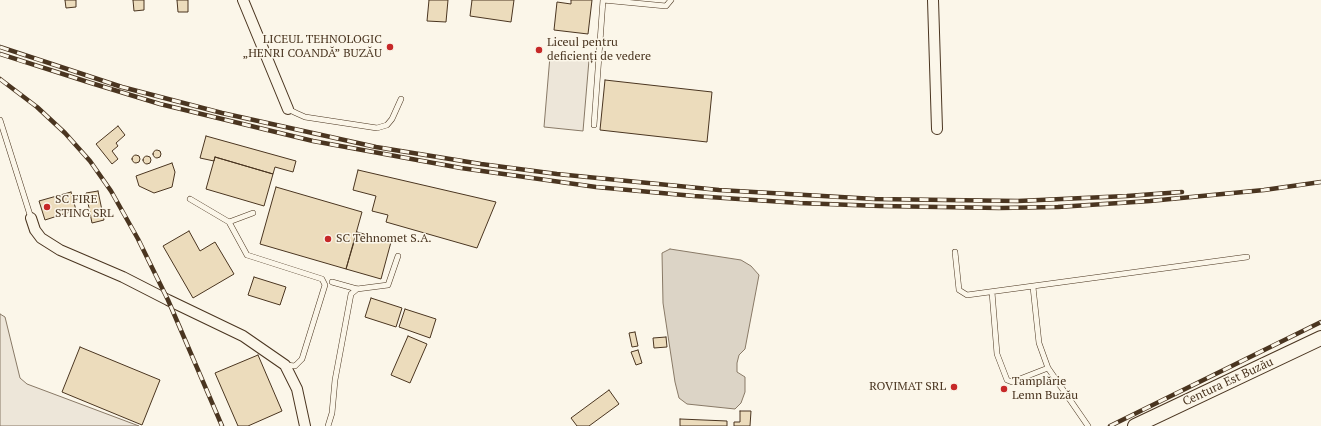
<!DOCTYPE html>
<meta charset="utf-8">
<style>
body{margin:0}
canvas{display:block;background:#fbf6e9}
</style>
<canvas width="1321" height="426"></canvas>
<script>
const ctx = document.querySelector('canvas').getContext('2d');
ctx.lineJoin = 'round';
function fillPath(path, color) { ctx.fillStyle = color; ctx.fill(path, 'evenodd'); }
const toPath = rows => new Path2D(rows.map(r => 'M' + r).join(''));
function strokePath(path, color, width, dash) { ctx.strokeStyle = color; ctx.lineWidth = width; ctx.lineCap = dash ? 'butt' : 'round'; ctx.setLineDash(dash || []); ctx.stroke(path); }
function label(font, color, halo, rows, align = 'center') {
  ctx.font = font + ' "PT Serif",serif'; ctx.lineWidth = 3; ctx.setLineDash([]); ctx.textBaseline = 'middle'; ctx.strokeStyle = halo; ctx.fillStyle = color; for (const [text, x, y, turn = 0] of rows) {
    ctx.save(); ctx.translate(x, y); ctx.rotate((+turn || 0) * Math.PI / 180); ctx.textAlign = isNaN(turn) ? turn : align; if (halo) ctx.strokeText(text, 0, 0); ctx.fillText(text, 0, 0); ctx.restore();
  }
}
const green = toPath([
 [550,56,589,60,583,131,544,127,550,56],
 [0,314,5,317,20,378,27,384,139,426,0,426,0,314]
]);
const water = toPath([
 [670,249,741,260,751,266,759,275,745,349,739,355,737,363,737,372,745,377,745,392,741,403,735,409,687,404,679,398,675,382,663,303,662,253,670,249]
]);
const building = toPath([
 [65,0,76,0,76,7,66,8,65,0],
 [133,0,144,0,144,10,134,11,133,0],
 [177,0,188,0,188,12,178,12,177,0],
 [429,0,448,0,446,22,427,21,429,0],
 [472,0,514,0,511,22,470,16,472,0],
 [571,0,592,0,588,34,554,30,557,2,571,4,571,0],
 [605,80,712,92,707,142,600,130,605,80],
 [118,126,125,135,116,143,118,146,112,151,118,159,112,164,96,144,118,126],
 [206,136,296,161,293,172,275,167,273,174,215,157,214,161,200,158,206,136],
 '153 154a4 4 0 1 1 8 0a4 4 0 1 1-8 0Z',
 '132 159a4 4 0 1 1 8 0a4 4 0 1 1-8 0Z',
 '143 160a4 4 0 1 1 8 0a4 4 0 1 1-8 0Z',
 [215,157,273,174,264,206,206,189,215,157],
 [172,163,175,172,172,187,154,193,139,186,136,176,172,163],
 [358,170,496,202,477,248,386,222,388,215,372,211,376,196,353,190,358,170],
 [276,187,362,212,346,269,260,244,276,187],
 [98,191,104,220,92,223,86,193,98,191],
 [71,192,76,210,45,220,39,201,71,192],
 [189,231,200,251,215,242,234,274,193,298,163,246,189,231],
 [357,232,391,242,381,279,346,269,357,232],
 [254,277,286,287,280,305,248,295,254,277],
 [371,298,402,308,396,327,365,317,371,298],
 [405,309,436,319,430,338,399,327,405,309],
 [635,332,638,346,632,347,629,333,635,332],
 [408,336,427,344,410,383,391,375,408,336],
 [666,337,667,347,654,348,653,338,666,337],
 [80,347,160,380,142,425,62,392,80,347],
 [638,350,642,363,636,365,631,352,638,350],
 [258,355,282,411,248,426,238,426,215,373,258,355],
 [609,390,619,404,589,426,577,426,571,418,609,390],
 [740,411,751,411,750,426,734,426,734,422,740,422,740,411],
 [680,419,727,421,727,426,680,426,680,419]
]);
const service = toPath([
 [603,0,666,6,671,0],
 [288,109,296,113,305,117,377,128,387,125,392,119,401,99],
 [0,120,31,218],
 [594,125,603,0],
 [190,199,229,222,247,255,322,279,325,285,302,359,295,366,286,365],
 [229,222,253,213],
 [955,252,959,290,967,295,1247,257],
 [332,282,357,289,388,285,398,256],
 [1033,287,1039,343,1048,368,1088,426],
 [992,292,997,354,1007,380,1012,382,1048,368],
 [328,426,332,413,335,380,351,294,357,289]
]);
const minor = toPath([
 [243,0,288,109],
 [933,0,937,129],
 [31,218,35,230,41,238,60,250,123,277,168,300,243,336,285,365,297,389,305,426]
]);
const secondary = toPath([
 [1135,426,1321,338]
]);
const rail = toPath([
 [0,47,122,87,222,113,376,147,481,164,557,174,719,190,875,199,1018,201,1127,196,1182,192],
 [0,54,91,83,160,104,313,141,461,168,596,187,694,196,799,203,880,206,999,208,1058,207,1150,201,1264,190,1321,182],
 [0,79,37,107,65,133,90,161,111,191,138,239,168,300,222,426],
 [1110,426,1321,322]
]);
const markers = [
 [390,47,4,"#c62828"],
 [539,50,4,"#c62828"],
 [47,207,4,"#c62828"],
 [328,239,4,"#c62828"],
 [954,387,4,"#c62828"],
 [1004,389,4,"#c62828"]
];
const poiNames = [
 ["LICEUL TEHNOLOGIC",382,40,"right"],
 ["„HENRI COANDĂ” BUZĂU",382,54,"right"],
 ["Liceul pentru",547,43],
 ["deficienți de vedere",547,57],
 ["SC FIRE",55,200],
 ["STING SRL",55,214],
 ["SC Tehnomet S.A.",336,239],
 ["Tamplărie",1012,382],
 ["Lemn Buzău",1012,396],
 ["ROVIMAT SRL",946,387,"right"]
];
const streetNames = [
 ["Centura Est Buzău",1228,382,-25]
];
fillPath(green, '#ede6d9');
strokePath(green, '#887966', 1);
fillPath(water, '#dcd4c6');
strokePath(water, '#887966', 1);
fillPath(building, '#ecdcbc');
strokePath(building, '#4a3520', 1);
strokePath(service, '#4a3520', 6);
strokePath(minor, '#4a3520', 12);
strokePath(secondary, '#4a3520', 16);
strokePath(service, '#fbf6e9', 5);
strokePath(minor, '#fbf6e9', 10);
strokePath(secondary, '#fbf6e9', 14);
strokePath(rail, '#4a3520', 4.5);
strokePath(rail, '#fbf6e9', 3, [9]);
for (const [x, y, r, color] of markers) { const dot = new Path2D(); dot.arc(x, y, r, 0, 2 * Math.PI); ctx.fillStyle = color; ctx.fill(dot); strokePath(dot, '#fbf6e9', 1.5); }
label('12px', '#4a3520', '#fbf6e9', poiNames, 'left');
label('12px', '#4a3520', '#fbf6e9', streetNames);
</script>
